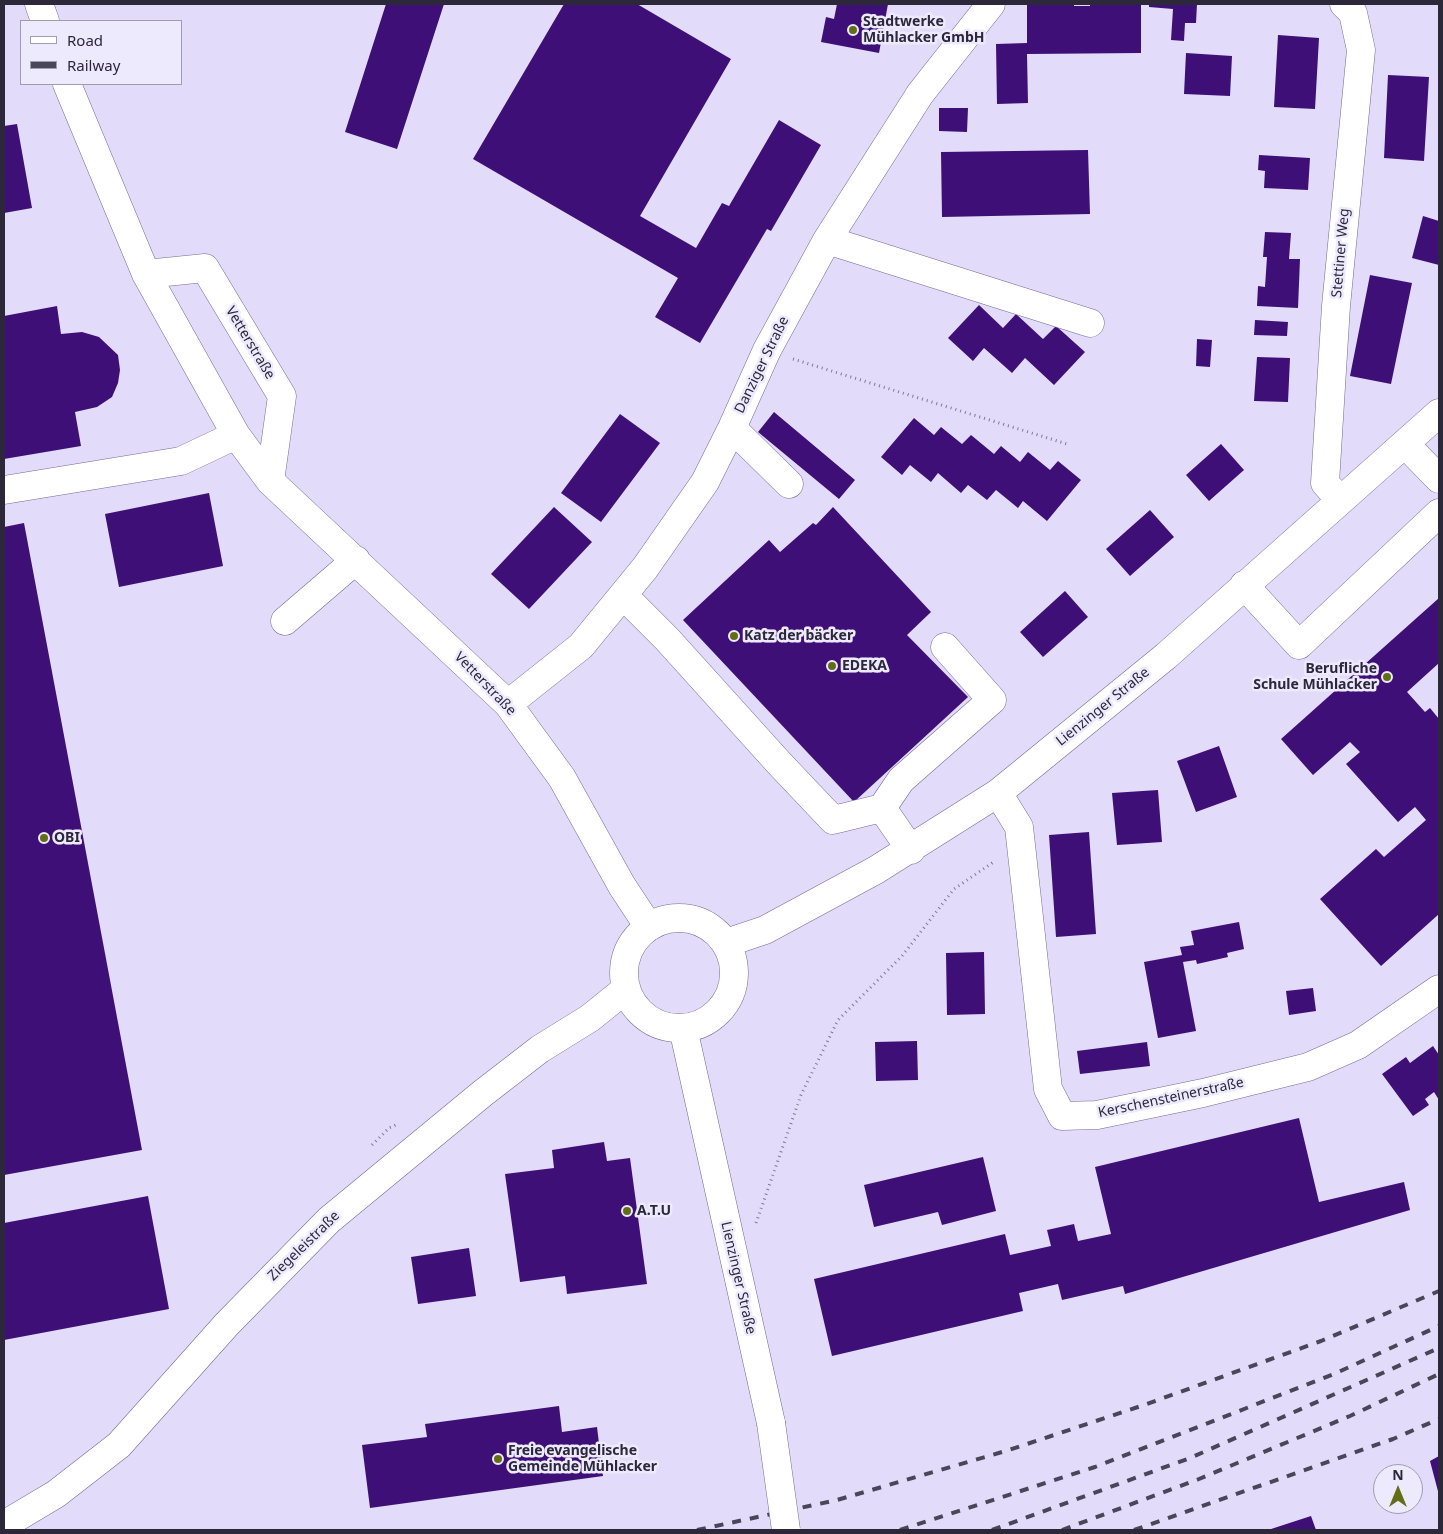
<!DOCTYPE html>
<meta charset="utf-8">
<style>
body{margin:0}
#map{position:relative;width:1443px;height:1534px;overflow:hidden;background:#e2dbf9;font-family:"Noto Sans",sans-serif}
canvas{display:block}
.frame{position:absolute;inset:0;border:5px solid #2c283a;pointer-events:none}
.legend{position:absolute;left:20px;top:20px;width:162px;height:65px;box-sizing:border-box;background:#eeeafe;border:1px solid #a09cb0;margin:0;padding:6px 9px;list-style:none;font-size:15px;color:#2c283a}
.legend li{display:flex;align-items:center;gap:10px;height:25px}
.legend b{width:25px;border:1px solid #a09cb0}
.north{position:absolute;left:1373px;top:1464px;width:50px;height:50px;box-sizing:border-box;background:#eeeafe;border:1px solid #a09cb0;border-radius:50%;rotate:0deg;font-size:14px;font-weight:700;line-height:20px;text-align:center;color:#2c283a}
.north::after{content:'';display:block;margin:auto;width:18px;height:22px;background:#636d14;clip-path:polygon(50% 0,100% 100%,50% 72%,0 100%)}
</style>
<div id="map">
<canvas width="1443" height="1534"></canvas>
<div class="frame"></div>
<ul class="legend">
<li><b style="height:6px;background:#fff"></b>Road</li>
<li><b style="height:6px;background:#4a465a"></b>Railway</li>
</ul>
<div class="north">N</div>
</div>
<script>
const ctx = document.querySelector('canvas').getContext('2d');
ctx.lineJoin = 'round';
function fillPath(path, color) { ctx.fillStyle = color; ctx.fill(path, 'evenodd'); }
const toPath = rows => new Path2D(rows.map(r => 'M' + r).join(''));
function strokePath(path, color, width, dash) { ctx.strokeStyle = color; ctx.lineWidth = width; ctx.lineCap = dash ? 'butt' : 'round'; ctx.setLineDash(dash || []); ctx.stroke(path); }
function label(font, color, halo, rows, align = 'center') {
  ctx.font = font + ' "Noto Sans",sans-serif'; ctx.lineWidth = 5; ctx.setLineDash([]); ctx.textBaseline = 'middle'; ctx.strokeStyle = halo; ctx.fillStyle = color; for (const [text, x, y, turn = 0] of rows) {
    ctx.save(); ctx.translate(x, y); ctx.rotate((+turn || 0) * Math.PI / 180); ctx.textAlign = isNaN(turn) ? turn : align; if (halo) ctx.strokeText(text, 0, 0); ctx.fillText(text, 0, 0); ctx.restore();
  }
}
const building = toPath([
 [386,4,444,4,397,149,345,132],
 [564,4,637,4,731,59,640,216,696,248,722,203,729,206,779,120,821,145,771,231,767,229,700,343,655,317,678,278,473,159],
 [837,4,888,4,879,53,821,42,826,17,834,19],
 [1027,4,1074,4,1074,6,1090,6,1090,4,1141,4,1141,53,1027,54,1028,103,997,104,996,44,1027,43],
 [1149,4,1197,4,1196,23,1185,23,1184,41,1171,40,1173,9,1149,7],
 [1278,35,1319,38,1315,109,1274,107],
 [1186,53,1232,56,1230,96,1184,94],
 [1388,75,1429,77,1424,161,1384,158],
 [939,108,968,108,967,132,939,131],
 [17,124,32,208,4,213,4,126],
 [1088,150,1090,214,942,217,941,152],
 [1259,155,1310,158,1308,190,1264,188,1265,171,1258,170],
 [1423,216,1439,221,1439,265,1412,258],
 [1265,232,1291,233,1289,259,1300,259,1298,308,1257,306,1258,286,1265,287,1267,257,1263,257],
 [1370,275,1412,283,1391,384,1350,376],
 [979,305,1003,328,1016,314,1043,339,1056,326,1085,352,1054,385,1025,358,1012,373,984,348,973,361,948,338],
 [57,306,61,334,82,332,99,337,118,355,120,370,118,383,112,397,97,407,75,412,81,446,4,459,4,316],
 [1255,320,1288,322,1287,336,1254,335],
 [1197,339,1212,340,1210,367,1196,366],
 [1257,357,1290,358,1288,402,1254,401],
 [774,412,855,480,839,499,758,432],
 [620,414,660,443,601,522,561,493],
 [914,418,934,435,941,427,962,444,971,435,994,454,1001,446,1020,462,1028,452,1050,470,1058,461,1081,480,1047,521,1023,501,1018,508,996,490,987,500,968,485,961,493,938,473,931,482,910,465,902,475,881,457],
 [1221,444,1244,470,1209,501,1186,475],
 [209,493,223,566,119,587,105,514],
 [554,507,592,542,529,609,491,574],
 [833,507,931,612,907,635,968,697,854,802,683,620,769,540,780,552,813,523,816,525],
 [1150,510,1174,537,1130,576,1106,549],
 [24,523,142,1150,4,1175,4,527],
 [1065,591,1088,617,1043,657,1020,632],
 [1439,598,1439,663,1407,692,1425,712,1430,708,1439,719,1439,914,1381,966,1320,899,1376,849,1384,857,1426,820,1415,807,1398,822,1346,764,1360,752,1350,742,1313,775,1281,739],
 [1219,746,1237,797,1196,812,1177,761],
 [1158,790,1162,842,1117,845,1112,793],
 [1089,832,1096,934,1056,937,1049,835],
 [1239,922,1244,949,1227,953,1228,957,1197,964,1196,960,1183,962,1196,1031,1158,1038,1144,962,1182,955,1180,947,1194,945,1191,931],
 [984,952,985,1014,947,1015,946,953],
 [1313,988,1316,1011,1289,1015,1286,991],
 [917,1041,918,1080,876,1081,875,1042],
 [1147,1042,1150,1066,1080,1074,1077,1051],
 [1433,1046,1439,1055,1439,1100,1434,1092,1425,1099,1429,1105,1413,1116,1382,1074,1406,1057,1410,1063],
 [1299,1118,1319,1202,1404,1182,1410,1210,1125,1294,1123,1286,1062,1300,1058,1284,1019,1293,1023,1311,832,1356,814,1279,1005,1234,1010,1255,1051,1246,1047,1230,1074,1224,1078,1241,1111,1234,1095,1167],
 [604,1142,607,1161,630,1158,647,1284,567,1294,565,1276,520,1282,505,1174,554,1168,552,1150],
 [983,1157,996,1211,942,1225,938,1212,874,1227,864,1185],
 [148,1196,169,1309,4,1340,4,1223],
 [469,1248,476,1296,418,1304,411,1257],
 [559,1406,562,1432,597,1427,603,1476,370,1508,362,1445,427,1437,425,1424],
 [1439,1456,1439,1495,1430,1461],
 [1311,1516,1316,1530,1268,1530]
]);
const path = toPath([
 [793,359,1067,444],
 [372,1145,389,1128,398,1124],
 [756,1223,801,1095,838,1020,902,956,954,889,995,861]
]);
const minor = toPath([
 [39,4,45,21],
 [67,84,146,274,236,435,270,481,508,704,562,778,622,886,649,927],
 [827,240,1090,323],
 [146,274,205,268,282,396,270,481],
 [732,428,789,484],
 [1405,444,1439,479],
 [4,490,181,461,236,435],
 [1340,500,1325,483,1336,306,1361,50,1353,13,1344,4],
 [1244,585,1299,645,1439,513],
 [623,595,667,639,779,763,833,820,882,808,911,850],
 [285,621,356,560],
 [508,704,581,646,645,568,705,482,732,428,767,350,827,240,920,94,991,4],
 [998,793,1019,827,1048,1089,1062,1116,1097,1115,1203,1093,1308,1067,1358,1045,1439,989],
 [882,808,901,780,992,700,945,647],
 '624 973a55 55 0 1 1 110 0a55 55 0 1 1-110 0Z',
 [726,943,765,930,876,870,998,793,1166,656,1439,413],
 [683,1028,771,1423],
 [4,1525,56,1494,119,1445,227,1324,329,1220,483,1093,540,1049,590,1018,626,989]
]);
const rail = toPath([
 [697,1530,837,1500,1009,1450,1144,1405,1321,1341,1439,1291],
 [900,1530,1095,1467,1334,1374,1439,1326],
 [992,1530,1190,1458,1439,1348],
 [1062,1530,1199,1479,1350,1416,1439,1374],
 [1134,1530,1393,1439,1439,1419]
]);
const minorBridge = toPath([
 [771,1423,786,1530]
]);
const markers = [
 [853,30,5,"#636d14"],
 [734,636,5,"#636d14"],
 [832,666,5,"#636d14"],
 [1387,677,5,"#636d14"],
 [44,838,5,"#636d14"],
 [627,1211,5,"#636d14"],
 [498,1459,5,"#636d14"]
];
const poiNames = [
 ["Stadtwerke",863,22],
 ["Mühlacker GmbH",863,38],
 ["Katz der bäcker",744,636],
 ["EDEKA",842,666],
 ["Berufliche",1377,669,"right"],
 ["Schule Mühlacker",1377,685,"right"],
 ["OBI",54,838],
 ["A.T.U",637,1211],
 ["Freie evangelische",508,1451],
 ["Gemeinde Mühlacker",508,1467]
];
const streetNames = [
 ["Stettiner Weg",1341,253,-85],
 ["Vetterstraße",250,343,59],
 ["Danziger Straße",762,365,-64],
 ["Vetterstraße",485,684,46],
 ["Lienzinger Straße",1103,707,-39],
 ["Kerschensteinerstraße",1171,1098,-12],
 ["Ziegeleistraße",304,1246,-44],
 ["Lienzinger Straße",738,1278,77]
];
fillPath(building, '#3e0f76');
strokePath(minor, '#766a96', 29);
strokePath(path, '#817b93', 3, [1, 4]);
strokePath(minor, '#fff', 28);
strokePath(rail, '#4a465a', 4, [9, 9]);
strokePath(minorBridge, '#766a96', 29, []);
strokePath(minorBridge, '#fff', 28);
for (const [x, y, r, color] of markers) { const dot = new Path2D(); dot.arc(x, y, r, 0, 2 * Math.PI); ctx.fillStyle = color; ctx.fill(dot); strokePath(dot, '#eeeafe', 2); }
label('bold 14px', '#2c283a', '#eeeafe', poiNames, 'left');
label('14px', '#2c283a', '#eeeafe', streetNames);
</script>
